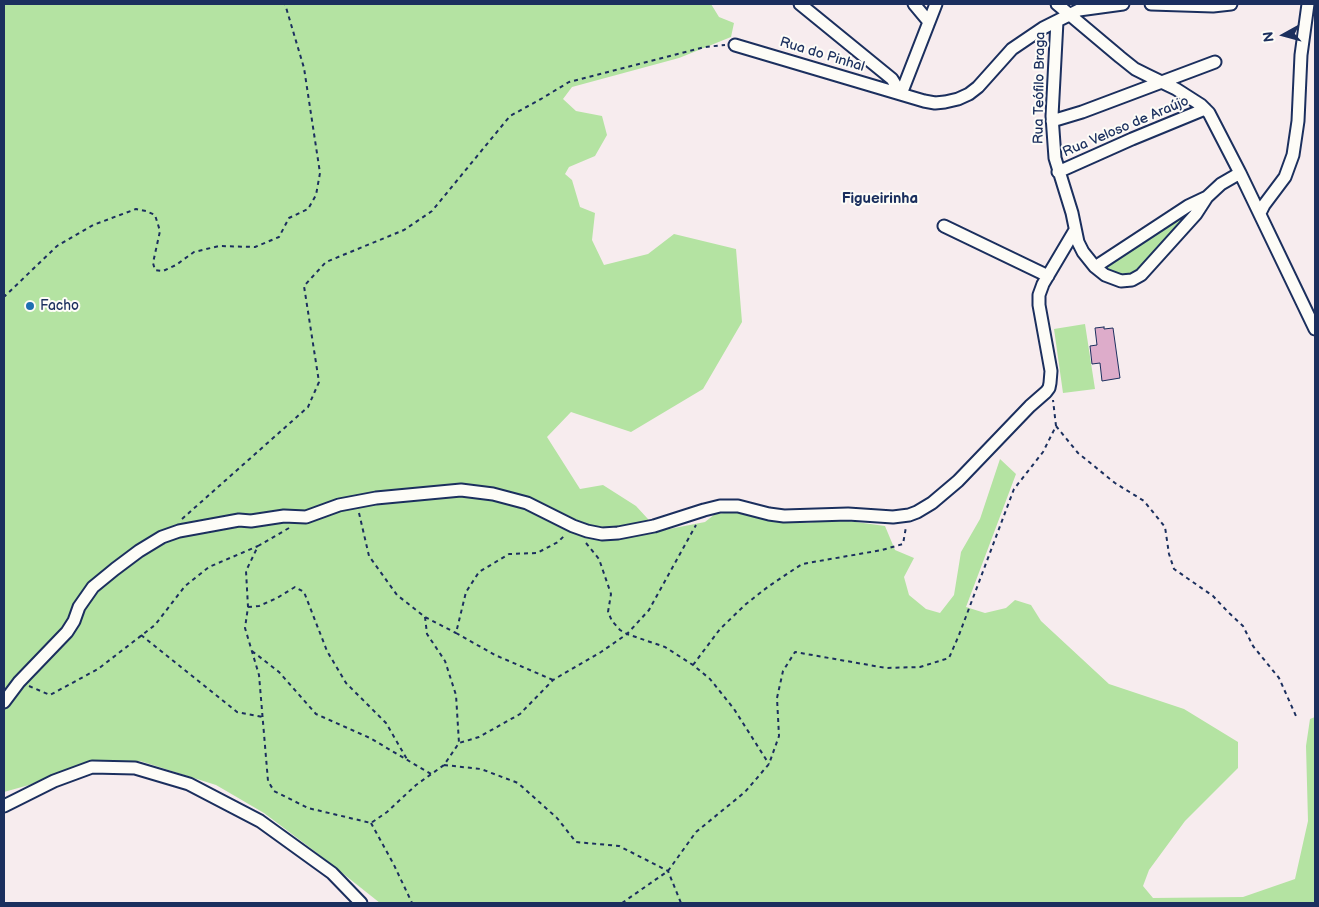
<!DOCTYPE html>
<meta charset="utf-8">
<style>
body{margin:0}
#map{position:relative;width:1319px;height:907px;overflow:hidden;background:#f7ecee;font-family:"Balsamiq Sans",sans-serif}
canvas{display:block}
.frame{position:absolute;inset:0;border:5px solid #1b2f5e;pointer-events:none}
.north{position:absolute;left:1259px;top:10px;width:50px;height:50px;-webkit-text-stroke:4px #fdfcf7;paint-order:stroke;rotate:263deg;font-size:14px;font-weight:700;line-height:20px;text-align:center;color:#1b2f5e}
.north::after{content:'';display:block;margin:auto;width:18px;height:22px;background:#1b2f5e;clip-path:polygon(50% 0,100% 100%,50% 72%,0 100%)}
</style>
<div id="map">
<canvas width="1319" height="907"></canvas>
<div class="frame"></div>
<div class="north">N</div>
</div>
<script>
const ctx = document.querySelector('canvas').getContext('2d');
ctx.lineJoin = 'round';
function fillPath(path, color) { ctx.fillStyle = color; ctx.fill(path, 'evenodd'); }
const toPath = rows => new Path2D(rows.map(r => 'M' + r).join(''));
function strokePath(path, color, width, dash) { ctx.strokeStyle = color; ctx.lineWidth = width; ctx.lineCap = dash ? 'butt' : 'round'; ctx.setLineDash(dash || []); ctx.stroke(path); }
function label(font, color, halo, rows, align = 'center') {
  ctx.font = font + ' "Balsamiq Sans",sans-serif'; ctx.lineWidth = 4; ctx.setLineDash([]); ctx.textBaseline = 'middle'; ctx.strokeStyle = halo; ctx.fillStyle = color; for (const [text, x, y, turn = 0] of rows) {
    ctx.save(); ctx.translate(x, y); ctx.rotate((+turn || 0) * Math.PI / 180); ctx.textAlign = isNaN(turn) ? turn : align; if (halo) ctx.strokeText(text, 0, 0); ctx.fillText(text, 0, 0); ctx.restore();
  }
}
const green = toPath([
 [4,4,711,4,719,17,734,23,731,37,679,58,572,87,563,99,576,111,602,116,607,135,595,156,569,167,565,174,572,180,580,207,595,213,592,240,604,265,648,254,674,234,736,249,742,322,703,389,631,432,571,412,547,437,580,489,603,485,636,506,659,531,705,522,715,514,734,512,770,521,808,523,834,519,885,526,895,550,914,558,904,577,909,595,926,609,940,613,954,595,961,552,980,519,1000,459,1016,474,966,607,985,613,1006,608,1015,600,1031,605,1041,621,1109,684,1184,709,1238,742,1238,768,1185,821,1149,870,1143,886,1153,898,1243,897,1295,879,1308,821,1306,746,1310,719,1315,717,1315,903,380,903,317,853,264,813,216,785,140,761,88,762,29,785,4,792],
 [1207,197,1132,280,1095,267],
 [1085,324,1095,389,1063,393,1054,329]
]);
const building = toPath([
 [1104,327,1104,329,1113,328,1120,378,1102,381,1100,363,1092,364,1090,346,1097,345,1095,328,1104,327]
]);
const path = toPath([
 [4,294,5,296,57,246,93,225,136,209,146,211,155,215,160,231,153,263,155,270,163,271,176,265,194,252,219,246,255,247,279,237,289,218,308,209,316,195,320,173,304,68,285,4],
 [1056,426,1078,453,1115,483,1144,501,1165,527,1169,554,1174,569,1213,596,1228,612,1243,626,1253,646,1279,678,1296,716],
 [359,513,369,556,397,595,425,617,456,633],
 [182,519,308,407,319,382,304,286,326,262,404,230,432,211,510,116,541,99,569,82,705,47,725,45],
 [289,528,258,546,246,571,248,607,245,628,259,675,268,781,274,791,308,808,371,823,387,812,416,785,444,765,459,743,479,737,520,714,553,680,601,652,627,634,649,610,696,525],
 [586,543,599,559,611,594,608,612,612,621,620,630,627,634,665,647,693,665,710,679,734,709,769,764],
 [248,607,259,606,277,598,295,587,304,592,327,651,346,683,386,723,408,761],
 [425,617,427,634,445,661,456,695,459,743],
 [141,635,237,712,263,717],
 [252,651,279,672,316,714,370,738,431,774],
 [693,665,720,629,746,604,769,586,802,564,882,550,903,544,906,527],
 [553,680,495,655,456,633,466,592,479,572,509,554,537,553,558,542,565,535],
 [29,686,50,695,98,669,155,625,185,586,209,567,258,546],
 [444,765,481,769,518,783,557,818,576,842,619,846,668,871,681,903],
 [371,823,394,865,412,903],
 [622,903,668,871,696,832,745,792,769,764,779,736,777,698,783,671,795,652,886,668,920,667,949,658,959,635,1014,489,1043,452,1056,426,1053,400]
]);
const minor = toPath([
 [800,4,892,79,901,94],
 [914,4,929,22],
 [1057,4,1120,57,1135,69,1147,75,1176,89,1201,105,1209,113,1240,173,1315,329],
 [1151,4,1213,6,1231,4],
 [1057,21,1052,116,1055,158,1072,213,1078,242,1083,252,1095,267,1105,275,1121,281,1132,280,1141,275,1196,214,1207,197,1221,184,1240,173],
 [735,45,924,101,935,103,945,102,958,99,969,94,978,87,1012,49,1043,28,1079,10,1123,4],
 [901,94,936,4],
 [1052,121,1082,112,1215,62],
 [1058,172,1132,139,1205,109],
 [1260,213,1264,205,1285,177,1293,155,1298,121,1301,55,1308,4],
 [944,226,1048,276],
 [1095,267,1188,206,1207,197],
 [4,702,19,682,67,632,74,621,79,607,93,587,115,569,139,551,162,537,179,531,239,520,251,521,284,516,306,517,339,505,376,498,461,490,493,494,527,503,573,526,587,531,602,534,618,533,654,526,704,510,720,506,738,506,769,514,784,516,848,514,893,517,909,515,917,512,932,503,958,481,1030,406,1046,392,1049,388,1050,383,1051,371,1039,305,1039,295,1043,284,1075,230],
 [4,806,54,781,92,767,135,768,189,784,260,821,332,873,361,903]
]);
const markers = [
 [30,306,5,"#1f6fb2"]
];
const streetNames = [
 ["Rua do Pinhal",822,55,17],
 ["Rua Teófilo Braga",1040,88,-89],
 ["Rua Veloso de Araújo",1126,127,-23]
];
const poiNames = [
 ["Facho",40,306]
];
const neighbourhoodNames = [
 ["Figueirinha",880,199]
];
fillPath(green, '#b4e3a2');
fillPath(building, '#ddacca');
strokePath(building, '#1b2f5e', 1);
strokePath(minor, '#1b2f5e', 15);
strokePath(path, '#1b2f5e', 2, [4, 4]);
strokePath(minor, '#fdfcf7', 11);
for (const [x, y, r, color] of markers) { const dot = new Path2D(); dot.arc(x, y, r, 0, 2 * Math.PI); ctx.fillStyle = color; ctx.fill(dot); strokePath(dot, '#fdfcf7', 2); }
label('14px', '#1b2f5e', '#fdfcf7', streetNames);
label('14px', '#1b2f5e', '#fdfcf7', poiNames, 'left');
label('bold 15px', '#1b2f5e', '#fdfcf7', neighbourhoodNames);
</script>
